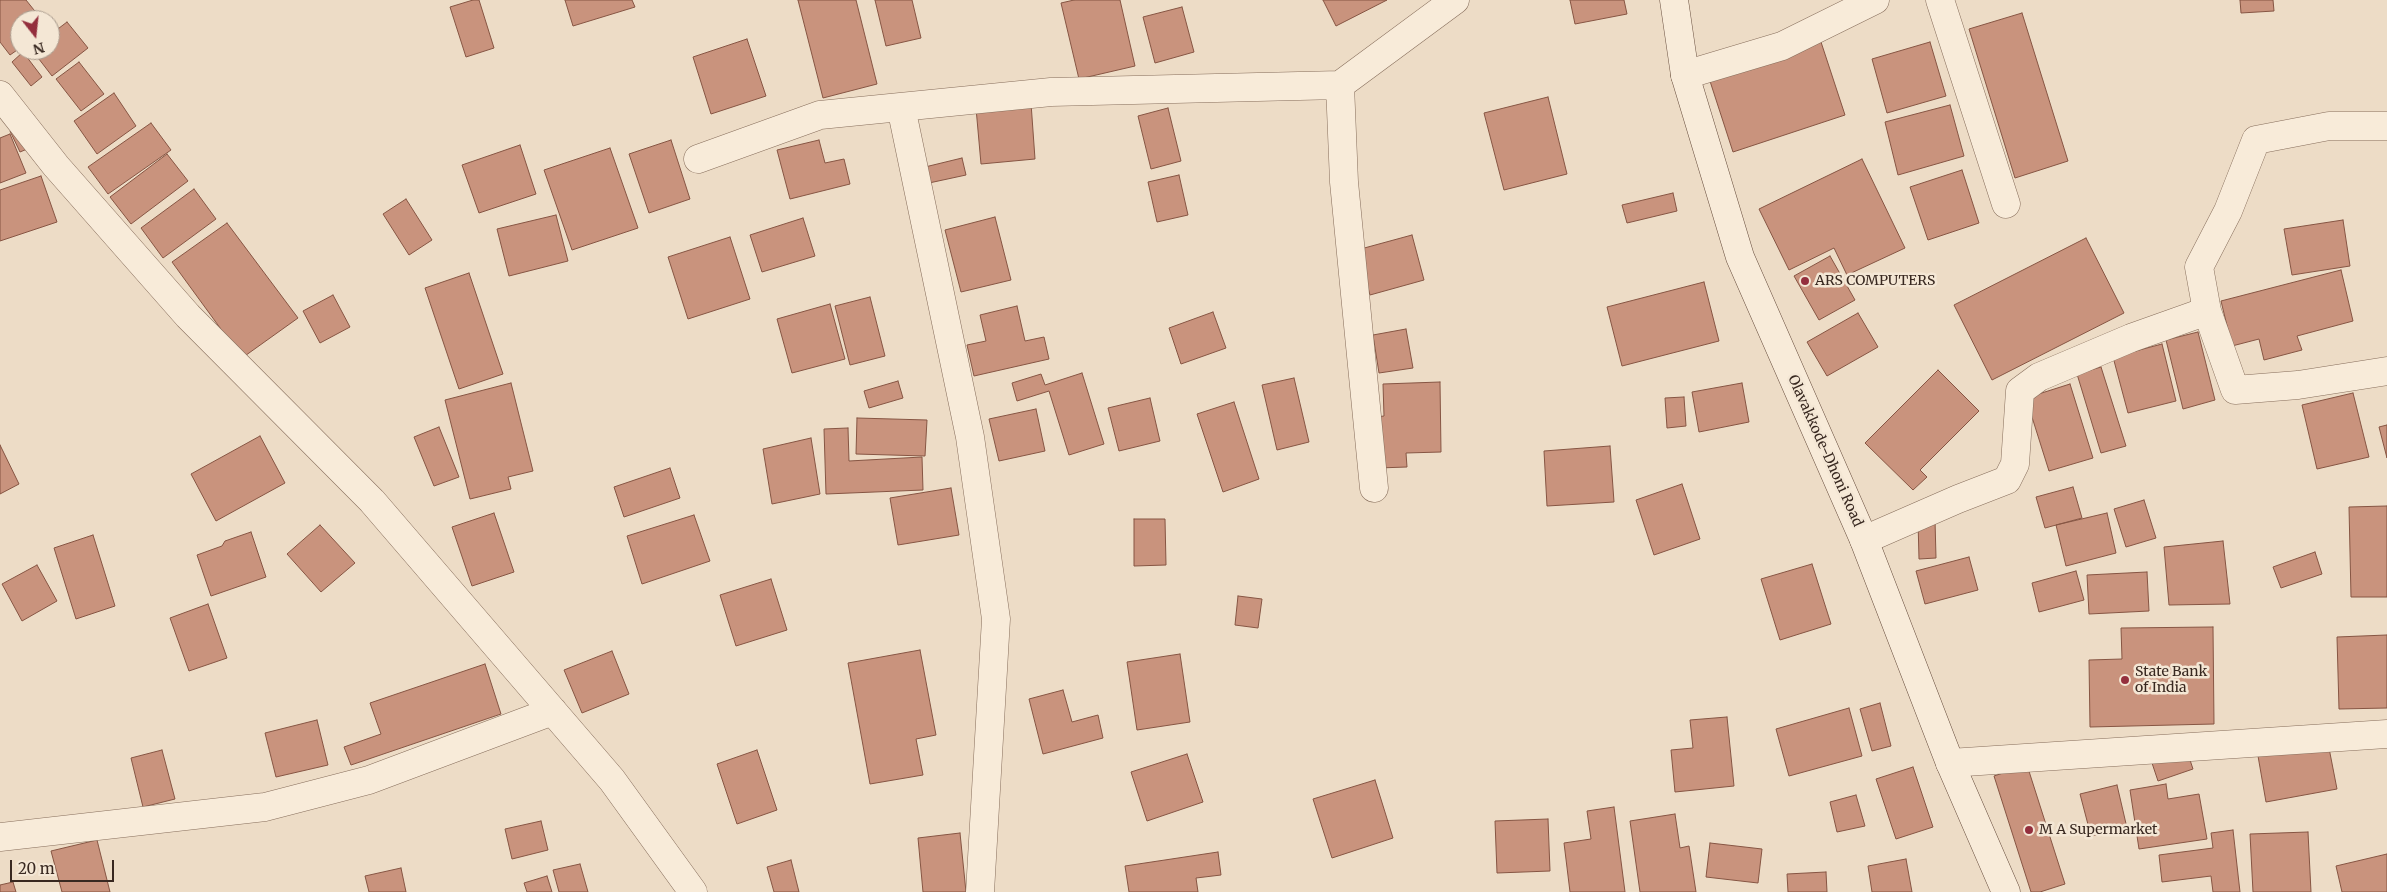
<!DOCTYPE html>
<style>
body{margin:0}
#map{position:relative;width:2387px;height:892px;overflow:hidden;background:#eddcc6;font-family:Merriweather,serif}
canvas{display:block}
.north{position:absolute;left:10px;top:10px;width:50px;height:50px;box-sizing:border-box;background:#f4e7d5;border:1px solid #a99b8d;border-radius:50%;rotate:164deg;font-size:14px;font-weight:700;line-height:20px;text-align:center;color:#382820}
.north::after{content:'';display:block;margin:auto;width:18px;height:22px;background:#942f3d;clip-path:polygon(50% 0,100% 100%,50% 72%,0 100%)}
.scale{position:absolute;left:10px;top:860px;width:104px;height:22px;box-sizing:border-box;border:2px solid #382820;border-top:0;padding-left:6px;font-size:15px;line-height:18px;white-space:nowrap;color:#382820;-webkit-text-stroke:4px #f4e7d5;paint-order:stroke}
</style>
<div id="map">
<canvas width="2387" height="892"></canvas>
<div class="north">N</div>
<div class="scale">20 m</div>
</div>
<script>
const ctx = document.querySelector('canvas').getContext('2d');
ctx.lineJoin = 'round';
function fillPath(path, color) { ctx.fillStyle = color; ctx.fill(path, 'evenodd'); }
const toPath = rows => new Path2D(rows.map(r => 'M' + r).join(''));
function strokePath(path, color, width, dash) { ctx.strokeStyle = color; ctx.lineWidth = width; ctx.lineCap = dash ? 'butt' : 'round'; ctx.setLineDash(dash || []); ctx.stroke(path); }
function label(font, color, halo, rows, align = 'center') {
  ctx.font = font + ' Merriweather,serif'; ctx.lineWidth = 5; ctx.setLineDash([]); ctx.textBaseline = 'middle'; ctx.strokeStyle = halo; ctx.fillStyle = color; for (const [text, x, y, turn = 0] of rows) {
    ctx.save(); ctx.translate(x, y); ctx.rotate((+turn || 0) * Math.PI / 180); ctx.textAlign = isNaN(turn) ? turn : align; if (halo) ctx.strokeText(text, 0, 0); ctx.fillText(text, 0, 0); ctx.restore();
  }
}
const building = toPath([
 [0,0,26,0,42,20,20,20,20,48,10,55,0,42,0,0],
 [473,0,479,0,494,48,466,57,450,7,473,0],
 [565,0,632,0,635,7,573,26,565,0],
 [798,0,856,0,877,84,823,98,798,0],
 [875,0,912,0,921,38,886,46,875,0],
 [1074,0,1120,0,1135,66,1079,79,1061,3,1074,0],
 [1323,0,1387,0,1336,26,1323,0],
 [1570,0,1624,0,1627,14,1575,24,1570,0],
 [2240,0,2273,0,2274,11,2241,13,2240,0],
 [1182,7,1194,52,1155,63,1143,17,1182,7],
 [2022,13,2068,161,2015,178,1969,29,2022,13],
 [67,22,88,48,52,76,32,50,50,50,50,35,67,22],
 [747,39,766,96,711,114,693,57,747,39],
 [1820,39,1845,115,1733,152,1708,75,1820,39],
 [1930,42,1946,96,1887,113,1872,59,1930,42],
 [23,52,42,77,31,86,12,62,23,52],
 [79,62,104,94,81,111,56,79,79,62],
 [114,93,136,126,97,154,74,121,114,93],
 [1548,97,1567,174,1504,190,1484,113,1548,97],
 [1031,103,1035,159,981,164,976,108,1031,103],
 [1950,105,1964,156,1898,175,1885,122,1950,105],
 [1168,108,1181,161,1151,169,1138,116,1168,108],
 [151,123,171,150,108,194,88,167,151,123],
 [23,126,32,147,20,152,10,131,23,126],
 [10,134,26,173,0,183,0,138,10,134],
 [671,140,690,199,649,213,629,154,671,140],
 [819,140,825,163,844,159,850,184,790,199,777,150,819,140],
 [520,145,536,194,479,213,462,165,520,145],
 [610,148,638,228,572,250,544,170,610,148],
 [167,154,188,181,131,224,110,197,167,154],
 [962,158,966,175,929,183,925,167,962,158],
 [1862,159,1905,248,1847,275,1834,248,1789,270,1759,209,1862,159],
 [1962,170,1979,223,1928,240,1910,187,1962,170],
 [1179,175,1188,215,1157,222,1148,182,1179,175],
 [41,176,57,222,0,241,0,190,41,176],
 [194,189,216,219,163,258,141,228,194,189],
 [1673,193,1677,211,1627,223,1622,205,1673,193],
 [406,199,432,240,409,255,383,214,406,199],
 [556,215,568,261,509,276,497,229,556,215],
 [995,217,1011,280,961,292,945,230,995,217],
 [803,218,815,256,762,272,750,235,803,218],
 [2343,220,2350,266,2292,275,2284,229,2343,220],
 [227,223,298,318,242,358,172,262,227,223],
 [1412,235,1424,280,1370,295,1357,250,1412,235],
 [730,237,750,299,688,319,668,257,730,237],
 [2086,238,2124,313,1992,380,1954,305,2086,238],
 [1830,256,1855,300,1819,320,1794,276,1830,256],
 [2341,270,2353,321,2297,336,2302,350,2264,360,2259,339,2232,346,2221,301,2341,270],
 [469,273,503,374,459,389,425,288,469,273],
 [1704,282,1719,341,1622,366,1607,307,1704,282],
 [333,295,350,327,320,343,303,311,333,295],
 [870,297,885,356,850,365,835,306,870,297],
 [830,304,845,359,792,373,777,319,830,304],
 [1017,306,1025,341,1044,337,1049,359,974,376,967,345,986,341,980,315,1017,306],
 [1213,312,1226,348,1181,364,1169,328,1213,312],
 [1858,313,1878,347,1827,376,1807,342,1858,313],
 [1406,329,1413,368,1379,373,1373,335,1406,329],
 [2198,332,2215,400,2183,409,2166,340,2198,332],
 [2162,344,2176,401,2128,413,2113,357,2162,344],
 [2101,367,2126,446,2101,453,2077,374,2101,367],
 [1938,370,1979,411,1920,470,1927,477,1913,490,1865,443,1938,370],
 [1082,373,1104,444,1069,455,1049,391,1017,401,1012,383,1041,374,1045,385,1082,373],
 [1294,378,1309,442,1277,450,1262,385,1294,378],
 [898,381,903,398,869,408,864,391,898,381],
 [1440,382,1441,452,1406,453,1407,467,1378,468,1376,417,1384,416,1383,384,1440,382],
 [511,383,533,471,508,477,511,489,470,499,445,400,511,383],
 [1742,383,1749,422,1699,432,1692,392,1742,383],
 [2070,384,2093,458,2049,471,2026,398,2070,384],
 [2353,393,2369,457,2317,469,2302,405,2353,393],
 [1684,397,1686,426,1667,428,1665,398,1684,397],
 [1150,398,1160,441,1119,451,1108,408,1150,398],
 [1234,402,1259,479,1223,492,1197,414,1234,402],
 [1036,409,1045,451,999,461,989,419,1036,409],
 [857,418,927,420,925,456,856,454,857,418],
 [2387,425,2387,458,2379,427,2387,425],
 [439,427,459,477,434,486,414,437,439,427],
 [848,428,849,461,922,457,923,490,826,494,824,429,848,428],
 [260,436,285,483,216,521,191,474,260,436],
 [811,438,820,494,772,504,763,449,811,438],
 [0,445,19,484,0,494,0,445],
 [1610,446,1614,502,1547,506,1544,451,1610,446],
 [670,468,680,498,624,517,614,487,670,468],
 [1682,484,1700,539,1654,555,1636,500,1682,484],
 [2073,487,2082,518,2045,528,2036,497,2073,487],
 [951,488,959,535,898,545,890,498,951,488],
 [2144,500,2156,538,2126,547,2114,509,2144,500],
 [2387,506,2387,597,2351,597,2349,507,2387,506],
 [494,513,514,572,472,586,452,527,494,513],
 [2107,513,2116,553,2066,566,2056,525,2107,513],
 [694,515,710,561,642,584,627,536,694,515],
 [1134,519,1165,519,1166,565,1134,566,1134,519],
 [1918,520,1935,520,1936,558,1919,559,1918,520],
 [320,525,355,563,321,592,287,554,320,525],
 [251,532,266,577,211,596,197,555,222,546,225,541,251,532],
 [93,535,115,606,76,619,54,548,93,535],
 [2223,541,2230,604,2169,605,2164,547,2223,541],
 [2315,552,2322,574,2281,588,2273,567,2315,552],
 [1969,557,1978,590,1925,604,1916,571,1969,557],
 [1812,564,1831,624,1780,640,1761,579,1812,564],
 [37,565,57,601,22,621,2,584,37,565],
 [2076,571,2084,600,2039,612,2032,583,2076,571],
 [2147,572,2149,611,2089,614,2087,575,2147,572],
 [771,579,787,630,736,646,720,595,771,579],
 [1238,596,1262,599,1258,628,1235,625,1238,596],
 [208,604,227,658,189,671,170,618,208,604],
 [2213,627,2214,724,2090,727,2089,660,2122,659,2121,628,2213,627],
 [2387,635,2387,708,2339,709,2337,637,2387,635],
 [920,650,936,735,916,739,923,775,870,784,848,663,920,650],
 [612,651,629,694,582,713,564,670,612,651],
 [1180,654,1190,722,1137,730,1127,662,1180,654],
 [485,664,501,714,351,765,344,747,381,734,370,703,485,664],
 [1063,690,1072,722,1098,715,1103,738,1043,754,1029,699,1063,690],
 [1880,703,1891,746,1872,751,1860,709,1880,703],
 [1849,708,1862,756,1789,776,1776,729,1849,708],
 [1727,717,1734,786,1675,792,1671,750,1693,748,1690,720,1727,717],
 [317,720,328,765,276,777,265,733,317,720],
 [2328,743,2337,789,2266,802,2258,756,2328,743],
 [162,750,175,799,143,807,131,758,162,750],
 [757,750,777,810,737,824,717,764,757,750],
 [2187,751,2193,769,2158,781,2152,763,2187,751],
 [1187,754,1203,802,1147,821,1131,772,1187,754],
 [2027,765,2065,884,2040,892,2031,892,1994,776,2027,765],
 [1913,767,1933,827,1896,839,1876,779,1913,767],
 [1375,780,1393,838,1332,858,1313,799,1375,780],
 [2166,784,2168,799,2199,794,2207,839,2139,849,2130,790,2166,784],
 [2117,785,2127,828,2091,836,2080,794,2117,785],
 [1856,795,1865,826,1837,832,1830,802,1856,795],
 [1614,807,1625,892,1570,892,1564,843,1591,839,1587,811,1614,807],
 [1675,814,1680,848,1689,846,1696,892,1640,892,1630,821,1675,814],
 [1548,819,1550,871,1497,873,1495,821,1548,819],
 [541,821,548,850,512,859,505,829,541,821],
 [2233,830,2240,892,2213,892,2211,876,2162,882,2159,855,2213,848,2211,833,2233,830],
 [2308,832,2311,892,2253,892,2250,834,2308,832],
 [960,833,966,892,923,892,918,838,960,833],
 [97,840,110,892,62,892,51,851,97,840],
 [1710,843,1762,849,1758,883,1706,877,1710,843],
 [1218,852,1221,875,1196,878,1198,892,1129,892,1125,866,1218,852],
 [2387,854,2387,892,2342,892,2336,866,2387,854],
 [1906,859,1912,892,1872,892,1868,866,1906,859],
 [791,860,799,892,774,892,767,867,791,860],
 [580,864,588,892,559,892,553,870,580,864],
 [401,868,406,892,369,892,365,876,401,868],
 [1826,872,1827,892,1788,892,1787,874,1826,872],
 [547,876,552,892,527,892,524,883,547,876],
 [13,882,16,892,0,892,0,885,13,882]
]);
const street = toPath([
 [1940,0,2006,204],
 [1685,75,1782,46,1875,0],
 [1340,85,1344,182,1374,488],
 [0,95,56,166,188,316,372,501,612,780,693,892],
 [901,107,970,437,996,619,980,892],
 [698,159,820,115,1051,92,1340,85,1455,0],
 [2207,311,2235,390,2298,385,2387,371],
 [1864,540,1958,499,2007,480,2015,464,2020,391,2039,377,2131,338,2207,311,2199,267,2228,211,2256,140,2329,126,2387,126],
 [1950,763,2387,734],
 [0,837,265,807,369,780,553,711]
]);
const secondary = toPath([
 [1674,0,1685,75,1740,257,1864,540,1950,763,2006,892]
]);
const markers = [
 [1805,281,5,"#942f3d"],
 [2125,680,5,"#942f3d"],
 [2029,830,5,"#942f3d"]
];
const poiNames = [
 ["ARS COMPUTERS",1815,281],
 ["State Bank",2135,672],
 ["of India",2135,688],
 ["M A Supermarket",2039,830]
];
const streetNames = [
 ["Olavakkode-Dhoni Road",1825,451,66]
];
fillPath(building, '#c9937d');
strokePath(building, '#865543', 1);
strokePath(street, '#876e5c', 29);
strokePath(secondary, '#694f3f', 29);
strokePath(street, '#f8ebd9', 28);
strokePath(secondary, '#f8ebd9', 28);
for (const [x, y, r, color] of markers) { const dot = new Path2D(); dot.arc(x, y, r, 0, 2 * Math.PI); ctx.fillStyle = color; ctx.fill(dot); strokePath(dot, '#f4e7d5', 2); }
label('14px', '#382820', '#f4e7d5', poiNames, 'left');
label('14px', '#382820', '#f4e7d5', streetNames);
</script>
